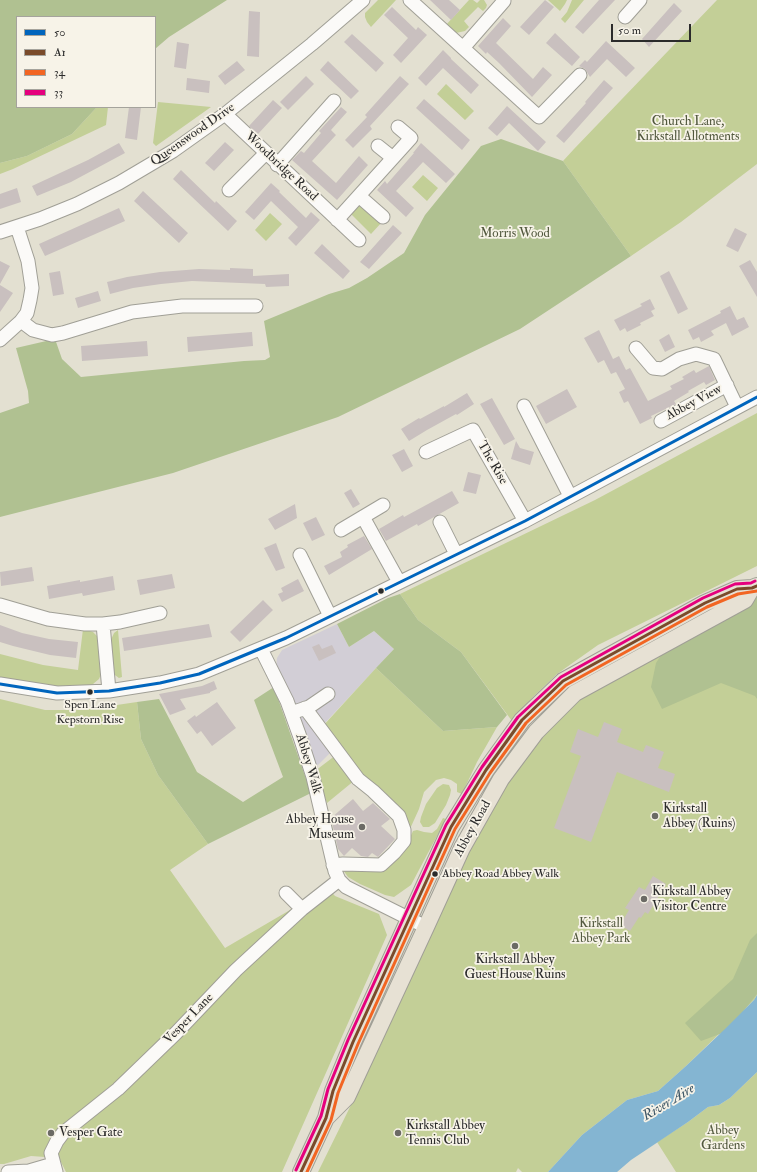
<!DOCTYPE html>
<style>
body{margin:0}
#map{position:relative;width:757px;height:1172px;overflow:hidden;background:#e3e0d1;font-family:"IM FELL Double Pica",serif}
canvas{display:block}
.legend{position:absolute;left:16px;top:16px;width:140px;height:92px;box-sizing:border-box;background:#f7f3e8;border:1px solid #a5a39c;margin:0;padding:5px 7px;list-style:none;font-size:12px;color:#2b2b2b}
.legend li{display:flex;align-items:center;gap:8px;height:20px}
.legend b{width:20px;border:1px solid #a5a39c}
.scale{position:absolute;left:611px;top:24px;width:80px;height:18px;box-sizing:border-box;border:2px solid #2b2b2b;border-top:0;padding-left:5px;font-size:12px;line-height:14px;white-space:nowrap;color:#2b2b2b;-webkit-text-stroke:3px #f7f3e8;paint-order:stroke}
</style>
<div id="map">
<canvas width="757" height="1172"></canvas>
<ul class="legend">
<li><b style="height:5px;background:#0065bd"></b>50</li>
<li><b style="height:5px;background:#7a4b2a"></b>A1</li>
<li><b style="height:5px;background:#f26522"></b>34</li>
<li><b style="height:5px;background:#e5007d"></b>33</li>
</ul>
<div class="scale">50 m</div>
</div>
<script>
const ctx = document.querySelector('canvas').getContext('2d');
ctx.lineJoin = 'round';
function fillPath(path, color) { ctx.fillStyle = color; ctx.fill(path, 'evenodd'); }
const toPath = rows => new Path2D(rows.map(r => 'M' + r).join(''));
function strokePath(path, color, width, dash) { ctx.strokeStyle = color; ctx.lineWidth = width; ctx.lineCap = dash ? 'butt' : 'round'; ctx.setLineDash(dash || []); ctx.stroke(path); }
function label(font, color, halo, rows, align = 'center') {
  ctx.font = font + ' "IM FELL Double Pica",serif'; ctx.lineWidth = 3.5; ctx.setLineDash([]); ctx.textBaseline = 'middle'; ctx.strokeStyle = halo; ctx.fillStyle = color; for (const [text, x, y, turn = 0] of rows) {
    ctx.save(); ctx.translate(x, y); ctx.rotate((+turn || 0) * Math.PI / 180); ctx.textAlign = isNaN(turn) ? turn : align; if (halo) ctx.strokeText(text, 0, 0); ctx.fillText(text, 0, 0); ctx.restore();
  }
}
const industrial = toPath([
 [337,624,349,647,374,631,394,649,323,725,338,745,314,769,276,667,277,658,282,650]
]);
const green = toPath([
 [378,0,396,0,371,27,367,22,365,17,365,13],
 [469,0,473,0,477,3,480,0,484,0,487,5,486,8,483,11,478,7,464,21,469,27,465,31,456,33,445,26],
 [548,0,567,0,565,4,560,11],
 [572,0,584,0,565,23,561,19,567,12],
 [717,0,757,0,757,164,681,222,631,256,563,161,574,149],
 [446,84,474,111,465,120,437,94],
 [158,102,211,107,156,146,153,143],
 [97,107,108,107,106,125,13,169,0,174,0,163,27,156,72,134],
 [423,175,438,188,427,201,412,187],
 [360,201,382,222,371,234,349,212],
 [270,213,282,224,266,241,255,230],
 [757,413,757,566,598,645,557,674,533,697,512,721,461,652,418,620,400,594,595,500],
 [83,629,93,632,98,637,102,672,99,679,93,684,87,687,42,686,0,678,0,654,43,665,78,670],
 [118,630,122,677,119,678,112,673,110,642,114,633],
 [691,639,757,686,757,995,754,1000,686,1066,658,1091,627,1100,582,1135,548,1172,522,1172,518,1168,516,1172,318,1172,382,1042,377,1036,478,830,510,772,577,696],
 [376,668,443,731,497,727,477,762,462,794,457,792,457,784,451,780,444,778,436,780,424,792,419,809,409,831,361,775,323,726],
 [0,699,45,710,83,710,137,702,141,739,158,775,208,844,170,870,225,948,302,903,325,885,335,896,379,914,387,935,282,1172,66,1172,59,1158,31,1156,4,1164,0,1164],
 [336,755,355,780,327,803,315,771],
 [443,784,449,785,451,790,450,795,446,805,435,823,429,827,423,827,420,822,421,817,426,804,437,788],
 [443,818,446,819,411,885,394,897,385,895,360,884,348,877,343,870,371,871,407,844,413,831,417,830,424,832,432,833,437,829],
 [757,1072,757,1172,676,1172,657,1142,688,1122,708,1107,719,1105,730,1098]
]);
const forest = toPath([
 [0,0,227,0,169,37,155,49,155,17,17,17,17,107,97,107,72,134,27,156,0,163],
 [501,139,563,161,631,256,520,329,338,417,173,473,0,517,0,413,29,403,28,391,16,348,55,339,62,359,81,377,244,361,265,360,270,357,264,321,329,294,349,288,367,278,404,253,425,215,481,146],
 [400,594,418,620,461,652,507,715,497,727,443,731,376,668,394,649,374,631,349,647,337,624,388,598],
 [757,597,757,699,755,696,721,683,662,709,651,687,656,663,667,646,710,624],
 [274,687,311,793,208,844,158,775,141,739,137,702,159,699,197,772,243,802,283,777,254,700],
 [757,933,757,994,728,1031,701,1041,685,1023,733,979,750,940]
]);
const water = toPath([
 [757,995,757,1072,730,1098,719,1105,708,1107,688,1122,631,1160,617,1172,548,1172,582,1135,627,1100,658,1091,686,1066,725,1029,754,1000]
]);
const building = toPath([
 [430,0,449,0,460,10,451,20],
 [545,0,554,7,529,35,520,27],
 [599,0,615,0,583,34,575,27],
 [674,3,682,11,649,47,642,39],
 [392,7,416,30,418,27,427,35,401,63,393,55,408,38,384,15],
 [249,11,260,12,259,57,247,56],
 [503,18,511,26,496,43,533,79,543,67,552,75,532,97,499,63,487,52,486,54,478,46],
 [555,33,580,57,572,66,546,43],
 [352,34,384,63,376,72,344,42],
 [606,41,635,68,626,77,607,59,590,77,585,69,579,66,585,60,587,62],
 [177,42,189,44,186,69,174,67],
 [443,50,451,58,451,59,479,85,471,94,443,68,426,86,418,78],
 [237,61,245,70,225,85,218,76],
 [328,61,359,91,351,99,320,70],
 [306,76,314,84,288,110,280,102],
 [400,76,409,84,370,126,372,129,353,148,345,140,367,117,365,115],
 [187,78,210,81,209,93,186,90],
 [604,80,613,88,564,143,556,136,586,103,585,102],
 [424,99,470,140,462,150,416,108],
 [273,100,282,108,258,134,249,126],
 [507,106,546,142,538,151,509,123,497,136,488,128],
 [129,107,141,107,137,140,125,138],
 [341,107,347,112,331,130,336,135,312,161,336,183,359,156,368,165,337,200,292,160,301,151,304,153,321,133,319,131],
 [225,142,234,150,214,171,205,163],
 [119,143,125,153,71,182,37,196,32,186,88,160],
 [421,143,455,174,446,183,423,162,396,191,414,208,406,217,377,190,385,181,387,184,414,153,413,153],
 [181,170,215,203,216,201,237,221,228,231,173,179],
 [271,183,280,191,279,192,306,218,311,212,320,220,296,246,288,238,298,227,271,201,254,220,245,212],
 [17,188,21,202,0,209,0,194],
 [143,191,188,233,179,243,134,201],
 [119,208,125,221,45,256,39,244],
 [393,225,402,233,369,269,360,262],
 [735,228,747,234,738,252,726,246],
 [322,244,350,271,343,279,314,253],
 [750,260,757,272,757,297,739,266],
 [0,261,10,266,0,284],
 [230,268,253,269,253,276,289,274,289,286,266,287,265,284,192,281,161,284,133,288,110,294,107,282,127,277,160,272,199,269,230,270],
 [60,271,64,294,53,296,49,273],
 [669,271,688,309,678,314,660,276],
 [0,285,13,293,0,312],
 [98,291,101,301,78,308,75,298],
 [650,299,655,309,651,311,654,316,640,323,641,325,627,332,625,328,620,331,614,320,642,306,640,304],
 [730,306,737,320,744,317,749,327,732,336,726,323,711,331,714,335,701,342,699,337,693,340,688,330,721,313,720,311],
 [599,330,613,359,619,356,626,370,630,368,648,401,672,389,670,386,684,379,682,377,694,370,696,373,709,366,715,380,706,385,704,382,688,391,689,392,674,401,676,404,651,416,652,418,640,424,628,401,624,403,619,392,625,389,616,372,611,374,604,360,598,363,584,338],
 [252,332,253,346,188,352,187,337],
 [669,334,675,347,665,352,659,340],
 [147,341,148,356,82,361,81,346],
 [567,389,577,407,546,424,536,406],
 [467,393,474,404,457,415,456,414,427,430,409,441,401,429,419,418,420,419,444,406,444,407],
 [492,398,515,439,504,445,480,404],
 [516,441,520,448,534,452,530,465,511,459],
 [404,449,413,466,402,472,392,455],
 [468,472,481,475,476,494,463,491],
 [351,489,360,504,353,508,344,493],
 [452,491,459,503,418,526,417,524,386,541,379,529,403,515,404,517],
 [295,504,297,518,275,530,268,519],
 [316,517,325,535,312,541,303,523],
 [364,536,372,549,329,575,324,566,342,557,340,552,348,547,347,545],
 [276,543,285,568,276,571,264,548],
 [32,567,34,581,1,586,0,572],
 [172,574,175,588,140,595,137,580],
 [113,576,115,590,83,596,82,593,49,599,47,586,80,580,80,582],
 [298,579,304,591,282,602,278,594,283,592,281,588],
 [263,600,273,610,240,642,230,632],
 [209,624,212,637,124,651,122,638],
 [0,625,22,633,49,639,78,642,76,658,50,655,13,646,0,642],
 [319,644,322,649,332,645,336,653,319,661,312,647],
 [214,681,217,689,210,692,210,693,180,699,186,709,170,715,159,694,202,686],
 [217,702,236,728,212,746,201,731,197,734,187,721,195,715,196,717],
 [604,722,622,729,617,742,643,752,646,745,664,752,658,768,675,774,669,792,617,772,591,842,554,828,581,756,570,752,578,729,598,737],
 [353,799,363,811,373,803,390,819,381,826,395,839,378,857,372,853,368,857,361,856,352,848,344,856,338,849,331,818],
 [653,876,666,884,648,914,645,912,641,918,639,917,630,931,620,925,629,910,625,908,639,887,645,890]
]);
const minor = toPath([
 [410,0,539,117,580,75],
 [625,17,640,0],
 [463,48,504,1],
 [225,114,359,240],
 [378,146,393,158],
 [277,165,334,101],
 [229,190,265,154],
 [359,196,383,217],
 [337,220,411,138,398,127],
 [0,232,40,219,77,204,119,183,173,151,225,114,312,44,363,0],
 [21,321,33,330,52,335,63,333,132,312,182,306,256,306],
 [0,340,21,321,27,313,30,300,32,288,28,261,17,227],
 [636,348,653,368,662,369,679,359,696,354,714,359,737,407],
 [524,406,570,496],
 [661,421,727,385],
 [426,452,473,430,525,521],
 [363,517,399,582],
 [440,522,456,554],
 [341,530,383,505],
 [300,555,330,616],
 [0,605,48,619,85,624,103,624,120,622,160,613],
 [103,624,109,691],
 [261,649,287,701,300,737,313,777,335,871,339,880,346,887,426,927],
 [0,684,57,693,109,691,160,683,199,674,286,638,525,521,757,397],
 [305,708,358,779,373,791,399,816,404,830,404,841,394,853,381,865,343,864,333,865],
 [297,711,309,707,328,694],
 [286,893,302,909],
 [8,1172,29,1171,53,1164],
 [56,1172,51,1153,57,1141,63,1133,118,1089,176,1033,236,970,302,909,339,880]
]);
const major = toPath([
 [326,1118,333,1091,353,1042,451,827,486,770,522,720,563,681,705,603,737,589,752,588],
 [301,1172,326,1118,347,1097,426,927,462,848,501,779,536,732,575,693,745,600,752,588,757,586]
]);
const bus1 = toPath([
 [0,684,57,693,109,691,160,683,199,674,286,638,525,521,757,397]
]);
const bus2 = toPath([
 [301,1172,326,1118,333,1091,353,1042,451,827,486,770,522,720,563,681,705,603,737,589,752,588,757,586]
]);
const bus3 = toPath([
 [307,1172,331,1120,338,1093,358,1044,455,829,490,773,526,723,566,685,707,607,738,594,757,591]
]);
const bus4 = toPath([
 [296,1170,321,1116,328,1089,348,1040,446,825,482,767,518,717,561,677,703,598,735,584,751,583,755,581]
]);
const markers = [
 [381,591,3.5,"#2b2b2b"],
 [90,692,3.5,"#2b2b2b"],
 [655,816,4,"#6b6a65"],
 [362,827,4,"#6b6a65"],
 [435,874,3.5,"#2b2b2b"],
 [644,899,4,"#6b6a65"],
 [515,946,4,"#6b6a65"],
 [51,1133,4,"#6b6a65"],
 [398,1133,4,"#6b6a65"]
];
const busNames = [
 ["Spen Lane",90,705],
 ["Kepstorn Rise",90,720],
 ["Abbey Road Abbey Walk",442,874,"left"]
];
const parkNames = [
 ["Church Lane,",688,122],
 ["Kirkstall Allotments",688,137],
 ["Morris Wood",515,234],
 ["Kirkstall",601,924],
 ["Abbey Park",601,939],
 ["Abbey",723,1131],
 ["Gardens",723,1146]
];
const streetNames = [
 ["Queenswood Drive",193,135,-35],
 ["Woodbridge Road",281,167,43],
 ["Abbey View",694,403,-28],
 ["The Rise",492,463,60],
 ["Abbey Walk",308,764,73],
 ["Abbey Road",473,829,-61],
 ["Vesper Lane",189,1019,-46]
];
const poiNames = [
 ["Kirkstall",663,809],
 ["Abbey (Ruins)",663,824],
 ["Abbey House",354,820,"right"],
 ["Museum",354,835,"right"],
 ["Kirkstall Abbey",652,892],
 ["Visitor Centre",652,907],
 ["Kirkstall Abbey",515,960,"center"],
 ["Guest House Ruins",515,975,"center"],
 ["Kirkstall Abbey",406,1126],
 ["Tennis Club",406,1141],
 ["Vesper Gate",59,1133]
];
const waterNames = [
 ["River Aire",669,1103,-31]
];
fillPath(industrial, '#d2ced6');
fillPath(green, '#c3cf97');
fillPath(forest, '#b0c191');
fillPath(water, '#84b5d2');
fillPath(building, '#c9c0bf');
strokePath(minor, '#a09f96', 15);
strokePath(major, '#a09f96', 18);
strokePath(minor, '#fbfaf8', 13);
strokePath(major, '#e7e1d4', 16);
strokePath(bus1, '#0065bd', 3);
strokePath(bus2, '#7a4b2a', 3);
strokePath(bus3, '#f26522', 3);
strokePath(bus4, '#e5007d', 3);
for (const [x, y, r, color] of markers) { const dot = new Path2D(); dot.arc(x, y, r, 0, 2 * Math.PI); ctx.fillStyle = color; ctx.fill(dot); strokePath(dot, '#f7f3e8', 1.5); }
label('12px', '#2b2b2b', '#f7f3e8', busNames);
label('13px', '#51583d', '#f7f3e8', parkNames);
label('13px', '#2b2b2b', '#f7f3e8', streetNames);
label('13px', '#2b2b2b', '#f7f3e8', poiNames, 'left');
label('italic 14px', '#3c5565', '#f7f3e8', waterNames);
</script>
